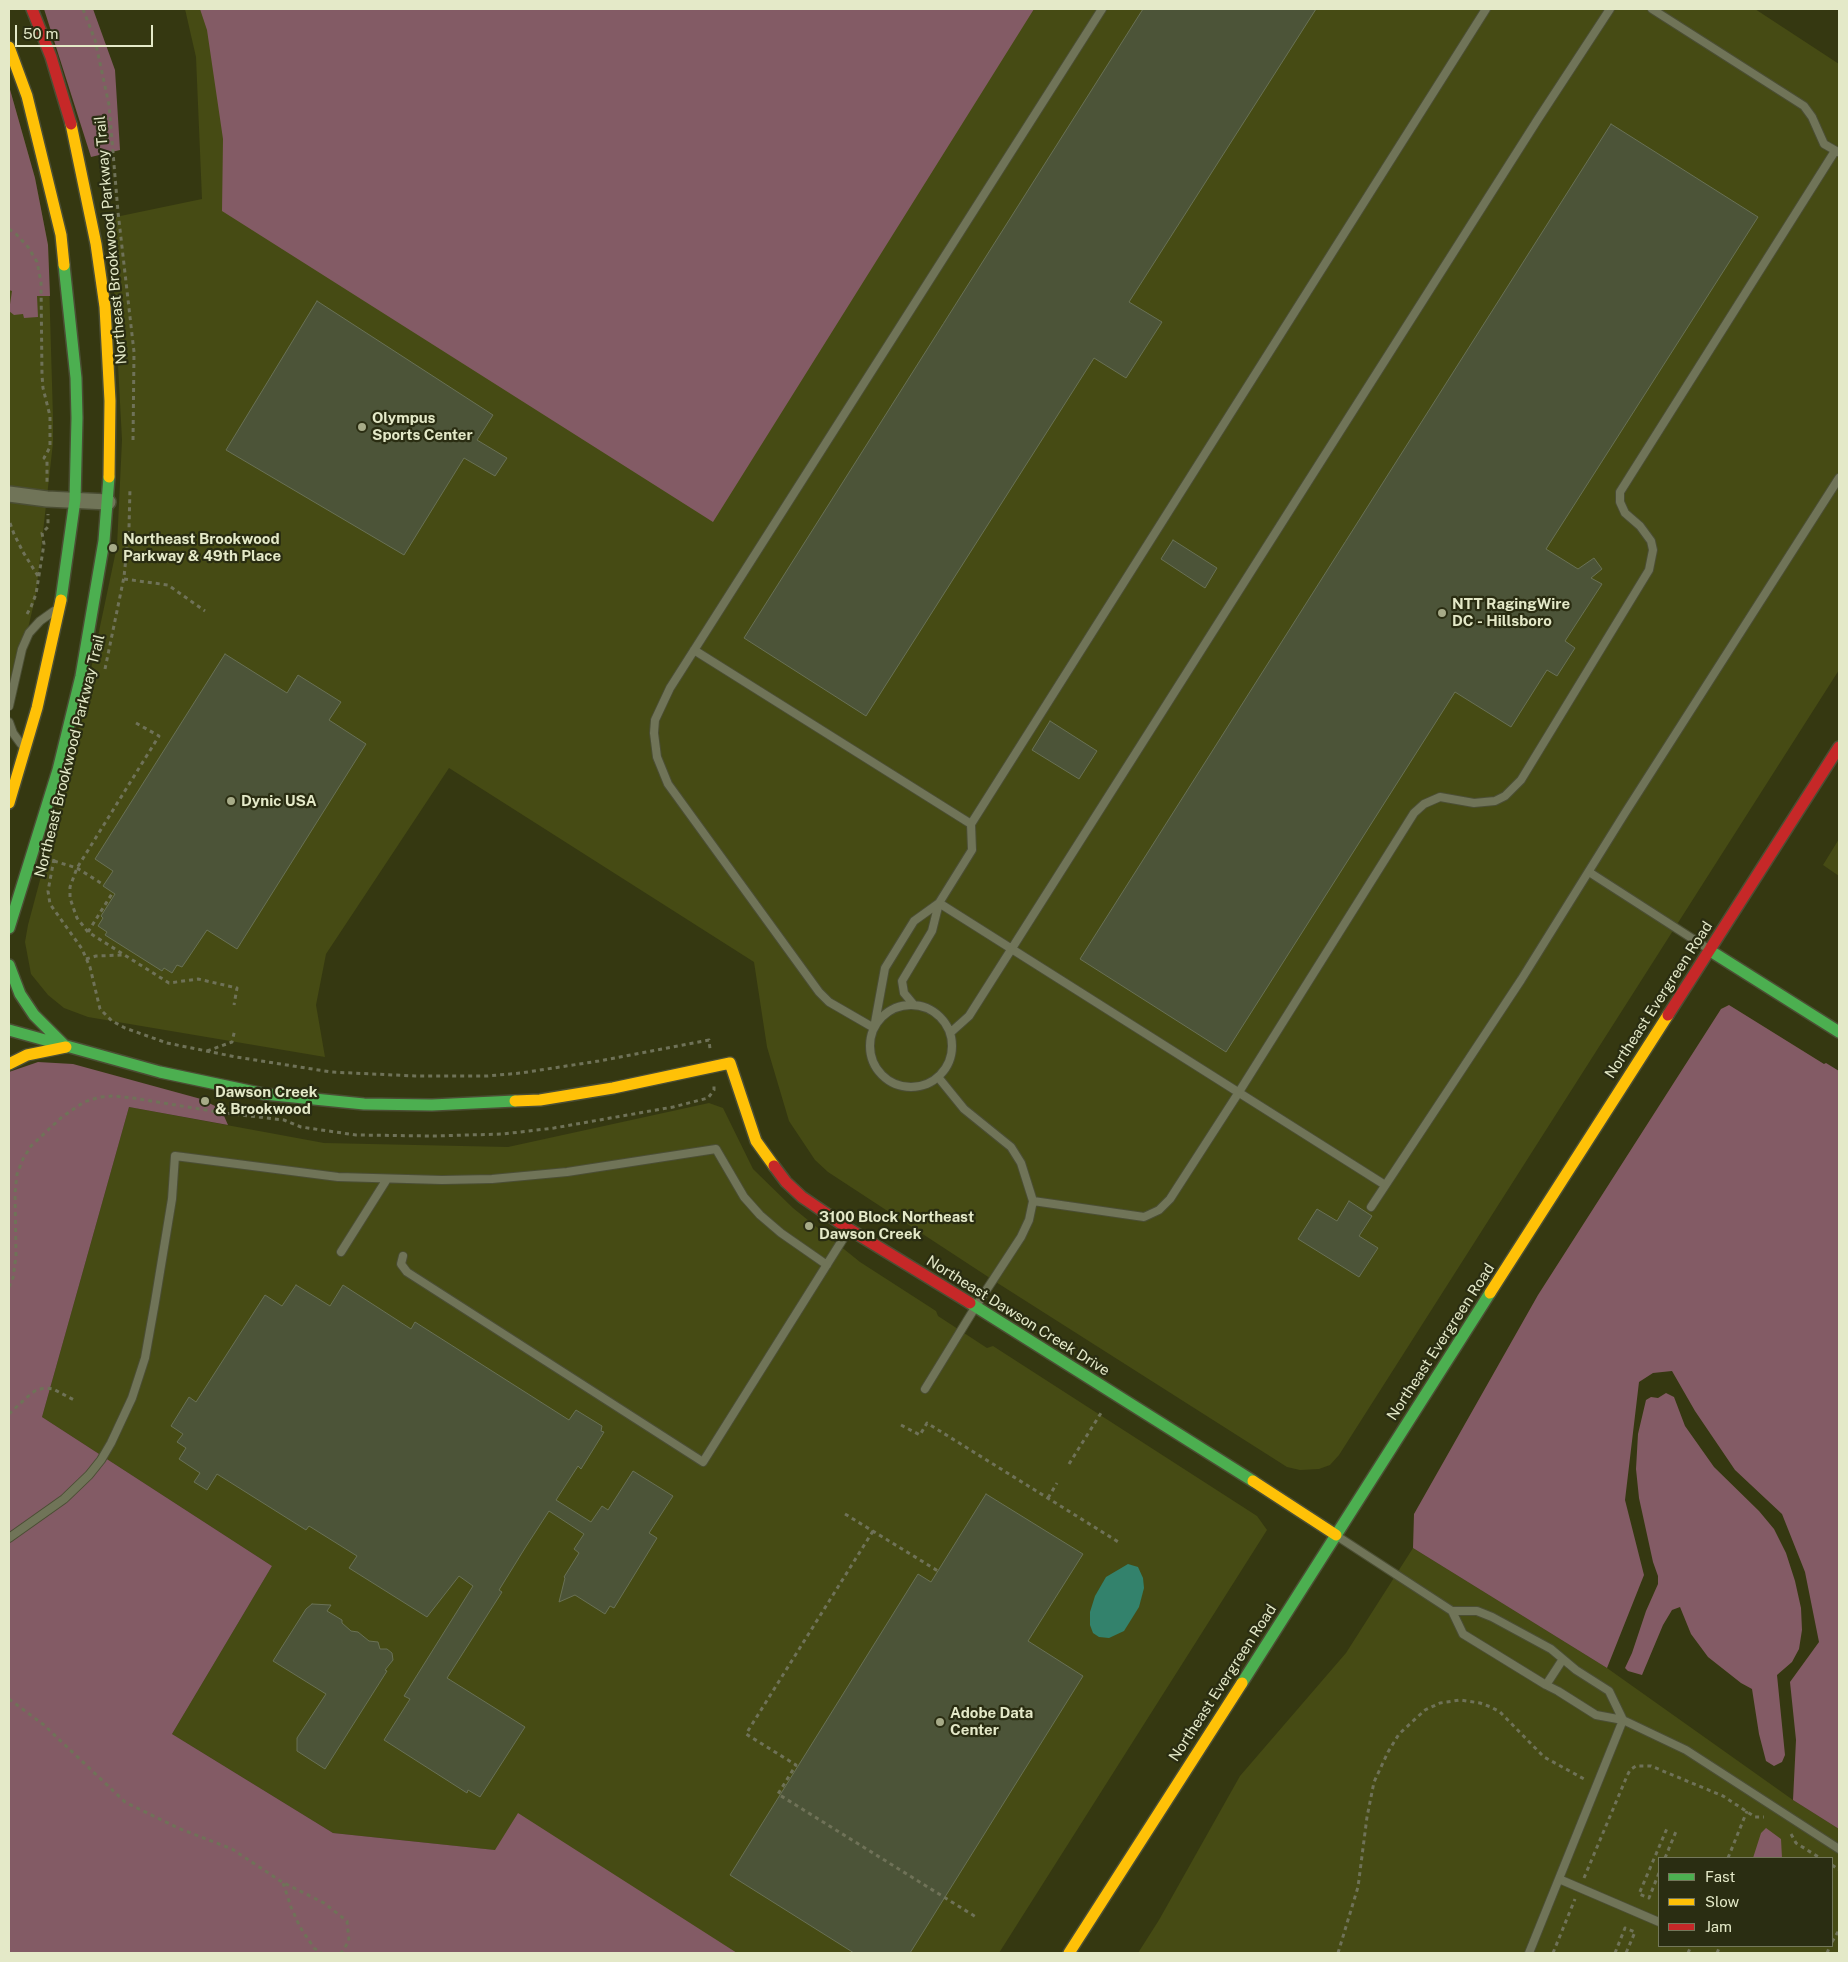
<!DOCTYPE html>
<style>
body{margin:0}
#map{position:relative;width:1848px;height:1962px;overflow:hidden;background:#353811;font-family:"Public Sans",sans-serif}
canvas{display:block}
.frame{position:absolute;inset:0;border:10px solid #e4e9c8;pointer-events:none}
.legend{position:absolute;left:1658px;top:1857px;width:175px;height:90px;box-sizing:border-box;background:#2a2d12;border:1px solid #74785b;margin:0;padding:6px 9px;list-style:none;font-size:15px;color:#e4e9c8}
.legend li{display:flex;align-items:center;gap:10px;height:25px}
.legend b{width:25px;border:1px solid #74785b}
.scale{position:absolute;left:15px;top:25px;width:138px;height:22px;box-sizing:border-box;border:2px solid #e4e9c8;border-top:0;padding-left:6px;font-size:15px;line-height:18px;white-space:nowrap;color:#e4e9c8;-webkit-text-stroke:4px #2a2d12;paint-order:stroke}
</style>
<div id="map">
<canvas width="1848" height="1962"></canvas>
<div class="frame"></div>
<ul class="legend">
<li><b style="height:6px;background:#4caf50"></b>Fast</li>
<li><b style="height:6px;background:#ffc107"></b>Slow</li>
<li><b style="height:6px;background:#c62828"></b>Jam</li>
</ul>
<div class="scale">50 m</div>
</div>
<script>
const ctx = document.querySelector('canvas').getContext('2d');
ctx.lineJoin = 'round';
function fillPath(path, color) { ctx.fillStyle = color; ctx.fill(path, 'evenodd'); }
const toPath = rows => new Path2D(rows.map(r => 'M' + r).join(''));
function strokePath(path, color, width, dash) { ctx.strokeStyle = color; ctx.lineWidth = width; ctx.lineCap = dash ? 'butt' : 'round'; ctx.setLineDash(dash || []); ctx.stroke(path); }
function label(font, color, halo, rows, align = 'center') {
  ctx.font = font + ' "Public Sans",sans-serif'; ctx.lineWidth = 4.5; ctx.setLineDash([]); ctx.textBaseline = 'middle'; ctx.strokeStyle = halo; ctx.fillStyle = color; for (const [text, x, y, turn = 0] of rows) {
    ctx.save(); ctx.translate(x, y); ctx.rotate((+turn || 0) * Math.PI / 180); ctx.textAlign = isNaN(turn) ? turn : align; if (halo) ctx.strokeText(text, 0, 0); ctx.fillText(text, 0, 0); ctx.restore();
  }
}
const built = toPath([
 [185,9,1755,9,1839,64,1839,670,1339,1455,1330,1465,1319,1469,1300,1470,1287,1467,999,1284,828,1172,815,1160,789,1121,767,1047,754,962,449,768,326,954,316,1005,325,1057,88,1017,64,1008,48,995,31,974,25,942,28,925,71,764,117,546,122,440,113,271,106,219,202,199,196,57],
 [9,86,35,178,48,245,53,418,53,443,36,594,9,711],
 [1839,839,1839,876,1823,865],
 [709,1103,723,1108,753,1169,793,1208,860,1262,936,1311,938,1316,987,1348,993,1346,1257,1516,1267,1530,999,1953,426,1953,494,1850,333,1833,172,1734,272,1566,42,1417,129,1107,324,1143,508,1147],
 [1413,1548,1607,1668,1793,1800,1839,1829,1839,1953,1138,1953,1159,1920,1240,1776,1346,1653],
 [1659,1858,1832,1858,1832,1946,1659,1946]
]);
const green = toPath([
 [44,9,93,9,115,70,120,150,91,157],
 [200,9,1034,9,713,522,222,211,223,139,207,30],
 [9,86,35,178,48,245,50,296,37,296,38,317,24,318,23,314,14,315,9,311,12,291,9,290],
 [1729,1005,1824,1064,1826,1063,1839,1071,1839,1829,1793,1800,1796,1740,1790,1682,1819,1642,1805,1572,1782,1514,1735,1470,1695,1411,1672,1371,1653,1373,1639,1382,1625,1500,1644,1575,1607,1668,1413,1548,1414,1514,1538,1295,1721,1009],
 [38,1062,73,1064,201,1099,221,1109,228,1125,129,1107,42,1417,272,1566,172,1734,333,1833,495,1850,518,1813,737,1953,9,1953,9,1072],
 [1666,1393,1674,1397,1685,1426,1714,1467,1759,1511,1774,1529,1786,1553,1795,1581,1801,1608,1802,1630,1799,1649,1792,1662,1777,1675,1785,1755,1782,1762,1774,1766,1766,1761,1759,1734,1752,1689,1741,1683,1708,1657,1691,1634,1680,1607,1672,1610,1663,1625,1642,1675,1628,1671,1625,1668,1632,1653,1646,1611,1658,1584,1658,1576,1653,1562,1639,1498,1636,1469,1638,1434,1646,1400,1651,1397,1658,1398],
 [1766,1828,1781,1839,1782,1858,1753,1858,1761,1833]
]);
const water = toPath([
 [1128,1564,1138,1567,1143,1578,1144,1588,1139,1607,1124,1631,1109,1638,1099,1637,1093,1633,1090,1625,1090,1612,1095,1596,1106,1577]
]);
const building = toPath([
 [1143,9,1316,9,1129,302,1162,322,1126,378,1094,358,866,716,744,638,1143,9],
 [1611,124,1758,217,1546,549,1578,569,1594,558,1602,569,1591,578,1602,584,1565,641,1575,648,1557,676,1547,670,1511,727,1455,692,1226,1052,1080,959,1611,124],
 [317,301,493,415,477,440,507,458,495,476,464,458,404,555,226,450,317,301],
 [1173,540,1217,568,1205,588,1161,559,1173,540],
 [225,654,287,693,298,675,341,702,329,720,366,744,237,949,207,930,182,967,177,965,172,973,164,968,162,971,105,935,107,932,98,926,103,918,101,916,115,894,103,886,113,871,95,859,225,654],
 [1050,721,1097,751,1079,779,1032,750,1050,721],
 [1349,1201,1372,1216,1359,1236,1378,1248,1359,1277,1298,1239,1317,1209,1337,1221,1349,1201],
 [296,1285,330,1306,343,1285,411,1329,415,1322,569,1420,576,1410,602,1426,601,1431,604,1432,581,1469,578,1466,556,1500,591,1522,602,1506,608,1510,633,1471,673,1496,649,1533,657,1538,614,1608,610,1606,605,1614,575,1595,559,1602,565,1578,564,1577,579,1553,574,1549,584,1534,549,1511,525,1548,499,1590,502,1592,447,1678,525,1727,480,1797,468,1790,467,1793,384,1740,410,1699,404,1696,473,1586,459,1576,427,1617,349,1568,357,1556,309,1526,306,1530,217,1474,207,1490,194,1482,200,1473,179,1459,186,1448,177,1442,183,1434,171,1426,189,1397,196,1402,265,1295,282,1306,296,1285],
 [986,1494,1083,1554,1028,1641,1083,1676,910,1953,854,1953,730,1875,918,1574,931,1582,986,1494],
 [312,1604,331,1605,327,1611,342,1620,342,1623,351,1631,358,1632,369,1641,378,1642,380,1649,387,1649,392,1653,393,1660,385,1670,387,1671,325,1769,297,1751,297,1738,326,1694,273,1661,306,1609,312,1604]
]);
const path = toPath([
 [83,9,95,40,109,105,118,212,134,352,133,441],
 [9,229,16,234,28,247,37,262,41,282,42,375,43,388,50,416,50,447,44,458,47,460,47,482],
 [9,293,10,293],
 [10,523,14,534,23,552,38,576],
 [124,579,168,585,205,611],
 [27,614,31,607,36,594,44,544,42,533,48,527,48,514],
 [105,669,124,577,129,528,130,488],
 [136,723,159,736,77,868,70,887,70,898,73,907,77,918,88,932,169,983,198,979,237,988,234,1005],
 [54,859,48,891,50,904,82,949,90,967,100,1009,112,1021,125,1028,167,1043,236,1057,331,1072,415,1076,487,1076,521,1073,599,1061,709,1040,710,1049],
 [54,861,77,868,104,885],
 [88,932,113,892],
 [86,959,96,956,123,955],
 [207,1051,232,1042,235,1029],
 [9,1287,13,1278,16,1256,15,1193,17,1174,23,1159,31,1146,62,1117,84,1102,100,1097,113,1096,133,1098,224,1113,284,1120,301,1127,356,1135,433,1136,503,1134,554,1128,673,1107,708,1098,714,1090,714,1085],
 [9,1414,26,1398,36,1390,45,1388,53,1389,76,1401],
 [901,1425,920,1435,927,1423,1120,1543],
 [1069,1464,1101,1413],
 [1048,1498,1057,1483],
 [845,1514,938,1571],
 [873,1531,746,1734,796,1765,778,1794,976,1917],
 [9,1699,44,1725,125,1802,178,1828,232,1849,282,1882,324,1903,347,1921,349,1941,341,1953],
 [1791,1834,1796,1843,1820,1858],
 [1665,1858,1677,1829],
 [1728,1858,1747,1811],
 [1832,1865,1839,1870],
 [1659,1873,1649,1898,1639,1894,1668,1826],
 [1584,1878,1627,1776,1630,1770,1636,1766,1651,1766,1723,1796,1755,1817,1764,1817],
 [283,1883,291,1907,300,1927,314,1948,321,1953],
 [1832,1942,1839,1930],
 [1338,1953,1358,1887,1367,1817,1374,1782,1388,1752,1399,1734,1425,1710,1440,1703,1460,1700,1480,1703,1491,1707,1500,1712,1544,1757,1586,1780],
 [1553,1953,1575,1899],
 [1615,1953,1625,1928,1635,1932,1626,1953],
 [1688,1953,1691,1946],
 [1717,1953,1720,1946],
 [1827,1953,1830,1946]
]);
const lane = toPath([
 [1652,9,1804,106,1812,117,1824,144,1838,152],
 [694,650,971,824],
 [9,706,22,649,29,633,40,621,54,611],
 [9,722,13,733,21,744],
 [1589,872,1707,948],
 [939,903,914,921,885,968,874,1028,829,1002,819,992,668,784,657,757,654,733,655,720,670,688,1102,9],
 [939,903,1385,1185],
 [914,1005,904,993,902,981,932,931,939,903,972,850,971,824,1486,9],
 '870 1046a41 41 0 1 1 82 0a41 41 0 1 1-82 0Z',
 [950,1033,969,1016,1538,119,1610,9],
 [1033,1201,1144,1217,1159,1210,1170,1199,1239,1092,1414,813,1424,804,1440,797,1474,803,1495,801,1505,796,1521,780,1649,570,1653,550,1651,541,1640,526,1625,513,1620,502,1620,492,1835,151],
 [1371,1207,1521,980,1625,813,1839,478],
 [341,1252,387,1179],
 [403,1256,401,1264,407,1272,703,1462,848,1231],
 [925,1389,976,1306,1021,1237,1029,1220,1033,1201,1021,1163,1011,1147,964,1109,938,1077],
 [1337,1536,1452,1611,1463,1634,1546,1685,1558,1691,1596,1715,1623,1720,1686,1750,1839,1849],
 [9,1538,64,1499,89,1475,101,1460,111,1443,132,1398,145,1358,155,1302,172,1199,175,1156,338,1177,442,1180,492,1179,567,1172,716,1149,744,1197,760,1215,781,1233,827,1265],
 [1452,1611,1477,1611,1492,1617,1551,1649,1576,1670,1609,1691,1623,1720,1529,1953],
 [1546,1685,1563,1659],
 [1559,1879,1659,1922]
]);
const street = toPath([
 [9,494,47,499,108,502]
]);
const fast = toPath([
 [61,600,75,500,77,418,76,378,64,265],
 [9,928,58,770,81,676,104,541,109,477],
 [1709,950,1839,1032],
 [9,965,20,994,34,1015,66,1047],
 [9,1030,160,1072,264,1094,364,1104,432,1105,515,1101],
 [970,1303,1253,1481],
 [1242,1683,1490,1293]
]);
const slow = toPath([
 [9,47,27,96,61,235,64,265],
 [71,124,96,244,105,307,110,401,109,477],
 [9,803,37,708,61,600],
 [9,1064,27,1055,66,1047],
 [515,1101,540,1100,613,1088,730,1063,756,1141,774,1166],
 [1490,1293,1668,1015],
 [1253,1481,1336,1535],
 [1069,1953,1242,1683]
]);
const jam = toPath([
 [32,9,51,57,71,124],
 [1668,1015,1839,747],
 [774,1166,786,1182,802,1197,849,1229,970,1303]
]);
const markers = [
 [362,427,5,"#a7ab88"],
 [113,548,5,"#a7ab88"],
 [1442,613,5,"#a7ab88"],
 [231,801,5,"#a7ab88"],
 [205,1101,5,"#a7ab88"],
 [809,1226,5,"#a7ab88"],
 [940,1722,5,"#a7ab88"]
];
const streetNames = [
 ["Northeast Brookwood Parkway Trail",111,240,-95],
 ["Northeast Brookwood Parkway Trail",70,756,-76],
 ["Northeast Evergreen Road",1659,1000,-57],
 ["Northeast Dawson Creek Drive",1018,1316,32],
 ["Northeast Evergreen Road",1441,1342,-57],
 ["Northeast Evergreen Road",1223,1683,-57]
];
const poiNames = [
 ["Olympus",372,418],
 ["Sports Center",372,435],
 ["Northeast Brookwood",123,539],
 ["Parkway & 49th Place",123,556],
 ["NTT RagingWire",1452,604],
 ["DC - Hillsboro",1452,621],
 ["Dynic USA",241,801],
 ["Dawson Creek",215,1092],
 ["& Brookwood",215,1109],
 ["3100 Block Northeast",819,1217],
 ["Dawson Creek",819,1234],
 ["Adobe Data",950,1713],
 ["Center",950,1730]
];
fillPath(built, '#464b14');
fillPath(green, '#835b65');
fillPath(water, '#33826c');
fillPath(building, '#4c5438');
strokePath(building, '#697155', 1);
strokePath(lane, '#4b4e34', 10);
strokePath(street, '#4b4e34', 18);
strokePath(fast, '#4b4e34', 14);
strokePath(slow, '#4b4e34', 14);
strokePath(jam, '#4b4e34', 14);
strokePath(path, '#6f7258', 3, [4, 4]);
strokePath(lane, '#707458', 8);
strokePath(street, '#707458', 15);
strokePath(fast, '#4caf50', 11);
strokePath(slow, '#ffc107', 11);
strokePath(jam, '#c62828', 11);
for (const [x, y, r, color] of markers) { const dot = new Path2D(); dot.arc(x, y, r, 0, 2 * Math.PI); ctx.fillStyle = color; ctx.fill(dot); strokePath(dot, '#2a2d12', 2); }
label('15px', '#e4e9c8', '#2a2d12', streetNames);
label('bold 15px', '#e4e9c8', '#2a2d12', poiNames, 'left');
</script>
